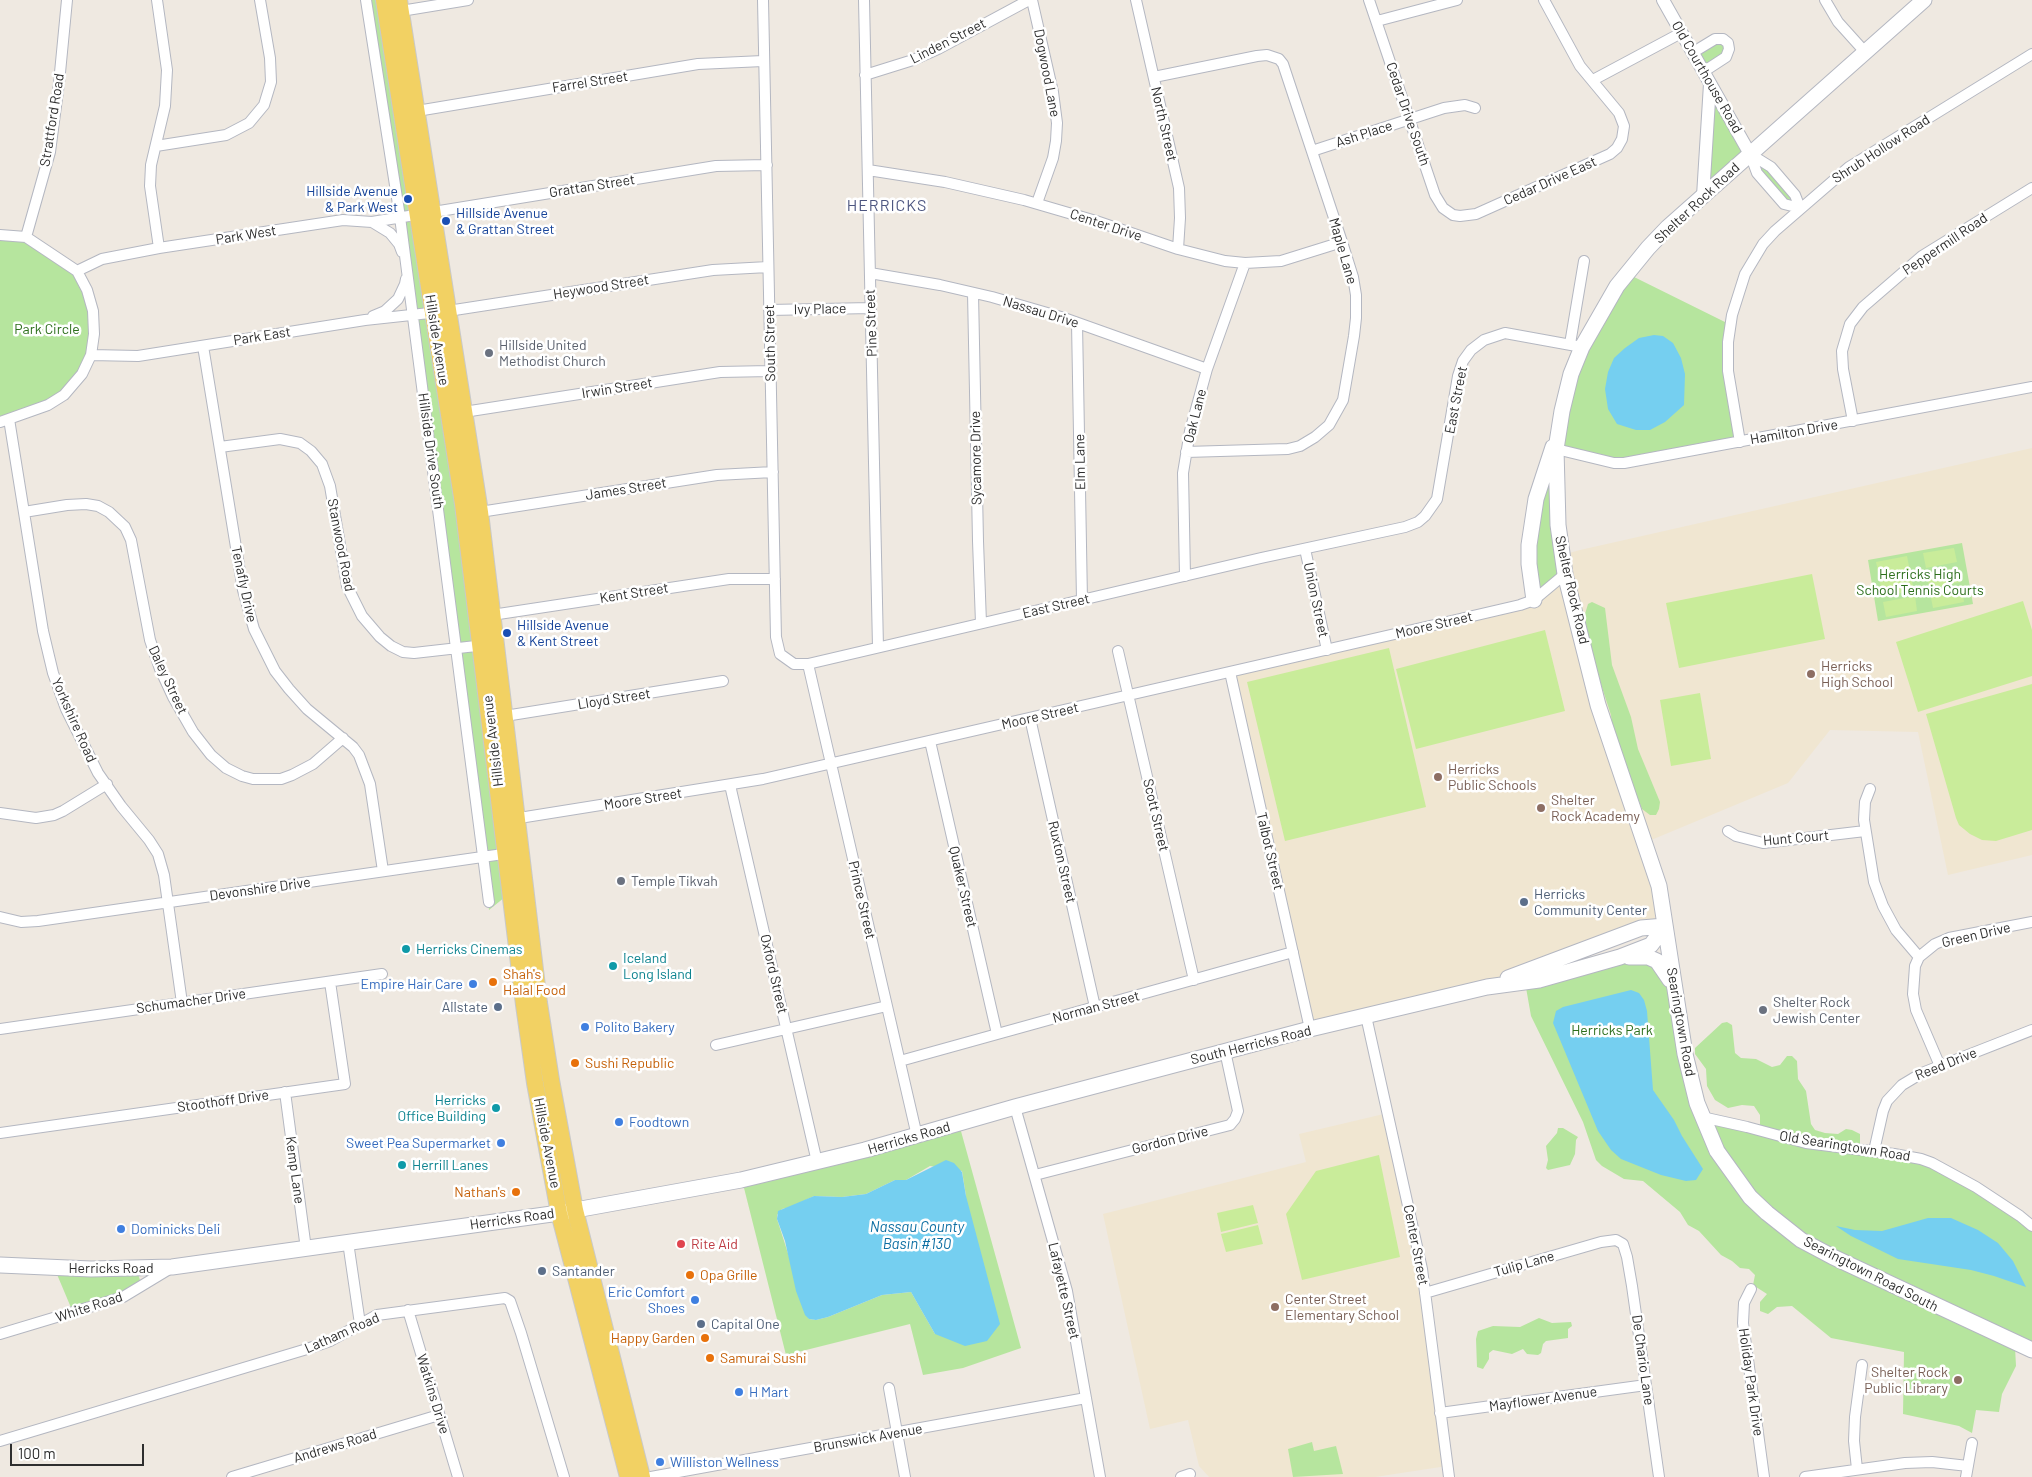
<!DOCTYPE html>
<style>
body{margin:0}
#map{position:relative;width:2032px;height:1477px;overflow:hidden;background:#efe9e1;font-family:Barlow,sans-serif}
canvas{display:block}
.scale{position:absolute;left:10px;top:1444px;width:134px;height:22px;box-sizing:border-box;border:2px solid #2e2e2e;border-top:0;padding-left:6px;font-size:15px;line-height:18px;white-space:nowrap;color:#2e2e2e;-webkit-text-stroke:4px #fff;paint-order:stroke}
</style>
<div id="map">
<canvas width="2032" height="1477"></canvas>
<div class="scale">100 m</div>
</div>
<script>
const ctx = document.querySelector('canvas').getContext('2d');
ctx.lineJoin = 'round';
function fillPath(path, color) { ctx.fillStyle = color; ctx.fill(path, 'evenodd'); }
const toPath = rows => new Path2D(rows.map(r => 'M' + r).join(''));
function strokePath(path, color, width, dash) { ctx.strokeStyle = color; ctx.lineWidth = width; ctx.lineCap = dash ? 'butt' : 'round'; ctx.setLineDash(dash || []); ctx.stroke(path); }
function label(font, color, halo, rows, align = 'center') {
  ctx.font = font + ' Barlow,sans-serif'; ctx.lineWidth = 5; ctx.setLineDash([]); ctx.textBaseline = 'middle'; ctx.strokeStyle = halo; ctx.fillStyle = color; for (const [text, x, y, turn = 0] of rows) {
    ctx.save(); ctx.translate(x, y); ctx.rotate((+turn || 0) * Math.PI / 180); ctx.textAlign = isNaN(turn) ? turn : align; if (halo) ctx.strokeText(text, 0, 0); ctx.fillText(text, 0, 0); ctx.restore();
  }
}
const education = toPath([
 [2032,448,2032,855,1948,875,1918,732,1830,730,1788,783,1644,843,1665,926,1527,971,1310,1029,1230,672,1520,605,1562,555,1580,550],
 [1388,1113,1405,1190,1447,1466,1375,1477,1209,1477,1199,1466,1188,1420,1150,1429,1103,1214,1306,1162,1299,1134]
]);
const green = toPath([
 [366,0,384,0,510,893,489,910],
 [1715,39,1729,49,1703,72,1692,53],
 [1710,84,1750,154,1771,167,1800,208,1784,204,1757,173,1750,154,1703,196],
 [0,235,16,236,77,271,87,290,91,355,64,395,0,422],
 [1626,273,1731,325,1728,342,1740,442,1620,464,1557,449,1565,574,1534,600,1529,564,1571,374],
 [1962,543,1973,604,1878,621,1868,560],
 [1592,602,1605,608,1612,665,1631,717,1638,749,1660,802,1659,809,1656,815,1650,815,1642,809,1613,736,1611,715,1593,660,1587,634,1585,614,1588,604],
 [1620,957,1663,968,1702,1117,1755,1129,1760,1124,1760,1115,1754,1106,1742,1105,1728,1108,1715,1100,1707,1086,1706,1069,1695,1054,1695,1048,1722,1023,1727,1022,1732,1025,1735,1053,1741,1058,1756,1059,1772,1067,1780,1065,1787,1056,1792,1056,1797,1061,1798,1079,1806,1091,1811,1124,1815,1130,1825,1133,1838,1134,1846,1129,1852,1130,1860,1134,1860,1144,1854,1148,1921,1159,2032,1226,2032,1350,2015,1347,2016,1366,2002,1394,1999,1412,1976,1410,1972,1433,1959,1426,1903,1414,1904,1352,1831,1338,1792,1306,1777,1307,1768,1314,1760,1311,1760,1302,1767,1294,1753,1285,1755,1275,1749,1269,1740,1268,1732,1261,1721,1255,1699,1231,1688,1225,1680,1212,1643,1181,1624,1179,1602,1166,1596,1160,1583,1122,1531,1016,1525,982],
 [959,1124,1021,1348,963,1368,923,1375,910,1324,786,1355,742,1180],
 [930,1166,962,1171,966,1196,935,1334,911,1292,882,1295,828,1317,816,1320,809,1319,777,1219,777,1215,782,1209,791,1207,814,1196,842,1197,866,1194,895,1180,906,1180],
 [1558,1128,1563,1128,1578,1137,1576,1140,1575,1154,1570,1165,1548,1170,1546,1168,1548,1160,1546,1146,1557,1133],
 [137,1271,141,1283,121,1294,72,1310,56,1272],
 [1539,1318,1552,1323,1571,1322,1572,1326,1568,1329,1568,1338,1546,1341,1543,1344,1541,1353,1538,1355,1527,1354,1523,1349,1512,1354,1493,1350,1489,1353,1489,1359,1483,1369,1477,1367,1476,1339,1478,1331,1493,1326,1520,1327],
 [1312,1442,1314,1451,1336,1446,1343,1474,1293,1477,1288,1449]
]);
const pitch = toPath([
 [1954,548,1957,562,1926,568,1923,553],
 [1907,556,1910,571,1879,576,1876,562],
 [1958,568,1961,582,1929,588,1927,573],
 [1812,574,1825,639,1679,668,1666,603],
 [1911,576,1914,591,1882,596,1880,582],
 [1962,588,1964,602,1933,608,1930,593],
 [1915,596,1917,611,1886,617,1883,602],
 [2023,601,2032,630,2032,676,1918,712,1896,642],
 [1545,630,1565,711,1416,749,1396,669],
 [1389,648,1426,807,1285,841,1247,682],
 [2032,684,2032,830,1996,841,1982,840,1970,834,1959,825,1956,818,1926,714],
 [1700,693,1711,759,1671,766,1660,700],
 [1379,1155,1400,1257,1302,1280,1286,1214,1316,1171],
 [1253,1205,1258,1223,1221,1232,1217,1213],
 [1258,1225,1263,1244,1226,1252,1221,1234]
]);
const water = toPath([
 [1654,335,1663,336,1673,343,1681,358,1685,374,1684,405,1665,422,1650,430,1636,430,1617,424,1608,409,1605,389,1608,372,1614,358,1625,348,1639,338],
 [1631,990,1639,993,1644,1000,1647,1011,1653,1090,1674,1120,1682,1136,1703,1169,1696,1180,1686,1181,1661,1175,1621,1159,1611,1150,1598,1131,1553,1023,1556,1011,1563,1007],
 [946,1160,954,1163,962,1172,966,1196,1000,1324,987,1341,965,1346,935,1334,911,1292,882,1295,828,1317,816,1320,809,1319,805,1315,796,1291,785,1241,777,1219,778,1211,814,1196,842,1197,866,1194,895,1180,906,1180],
 [1928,1218,1951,1218,1978,1230,1998,1243,2013,1261,2026,1287,1994,1276,1971,1270,1898,1259,1851,1236,1836,1226,1855,1230,1882,1231]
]);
const minor = toPath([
 [157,0,167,70,165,106,151,165,150,186,159,248],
 [366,0,400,217,489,902],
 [763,0,776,637,780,654,794,664,808,664,1261,558,1405,527,1418,522,1425,516,1437,499,1458,376,1463,361,1471,350,1484,340,1505,333,1582,347],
 [864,0,878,647],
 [1032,0,1053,92,1057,123,1056,141,1053,158,1037,203],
 [1136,0,1179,188,1180,218,1178,249],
 [1369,0,1435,195,1443,208,1453,215,1460,216,1476,214,1610,154,1617,148,1622,139,1624,126,1619,113,1580,66,1544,0],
 [1825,0,1838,22,1865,52],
 [401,11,468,0],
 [1377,21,1457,0],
 [1692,53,1715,39,1723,39,1728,43,1729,49,1726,57,1703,72],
 [865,75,913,60,938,49,1029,0],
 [1154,77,1257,56,1267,55,1279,59,1283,64,1342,242,1353,277,1356,295,1356,318,1354,336,1343,400,1329,425,1315,437,1300,446,1288,449,1186,452],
 [1593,80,1681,33],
 [417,111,698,64,763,61],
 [156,146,226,135,249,123,264,105,271,82,270,58,260,0],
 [1312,151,1444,108,1465,105,1475,108],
 [1750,154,1771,167,1795,195,1800,208,1784,204,1757,173,1750,154],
 [868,170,945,182,1024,200,1096,221,1178,249,1225,261,1245,263,1281,261,1342,242],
 [372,222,390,233,399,244,402,252],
 [0,235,26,237,77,271,87,290,93,311,94,334,91,355,82,374,64,395,48,405,0,422],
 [26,237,50,152,59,83,67,0],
 [77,271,102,259,159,248,343,220,372,222,716,166,767,165],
 [870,273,940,285,992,297,1061,317,1207,369],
 [973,293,978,541,981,623],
 [769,310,871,308],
 [373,316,385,311,398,299,405,284,406,279],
 [1077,323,1082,600],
 [1570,344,1584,261],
 [203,346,243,590,254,629,275,671,289,689,307,709,353,747,359,755,370,784,383,871],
 [91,355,138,356,365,320,448,311,713,270,768,267],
 [464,412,720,372,770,371],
 [9,419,43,631,53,673,66,709,98,773,121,806,149,840,158,854,164,875,182,1003],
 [1853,421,1843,369,1842,351,1850,324,1863,307,1922,256,2032,188],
 [1740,442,1728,371,1728,342,1732,315,1745,274,1763,244,1775,231,1849,167,2032,54],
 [220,447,280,439,300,443,311,451,322,464,330,486,347,586,362,616,380,637,391,646,403,652,414,653,485,645],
 [1556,449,1614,463,1624,463,2032,387],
 [24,512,67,505,86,504,98,506,109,512,125,527,131,540,150,640,160,669,173,697,193,732,211,755,226,768,242,776,253,779,281,779,292,775,313,764,343,738],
 [480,512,717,475,773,472],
 [1305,549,1327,650],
 [1185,576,1183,473,1190,431,1207,369,1245,263],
 [492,615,729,579,775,579],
 [1118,651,1194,980],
 [808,664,917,1136],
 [1230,672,1310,1029],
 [505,716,723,681],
 [1030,718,1095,1007],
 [930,741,997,1034],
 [730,785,817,1162],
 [1870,789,1865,802,1864,820,1874,882,1883,906,1896,930,1919,957],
 [0,813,36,818,54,815,63,811,107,784],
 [513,819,763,779,1434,625,1520,605,1534,600,1565,574],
 [1728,831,1736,836,1763,843,1865,831],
 [0,917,21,922,38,921,510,853],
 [1366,1016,1422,1269,1449,1477],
 [0,1029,382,974],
 [716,1045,887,1006],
 [900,1061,1293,952],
 [1940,1066,1916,1010,1913,994,1915,966,1919,957,1935,944,1949,938,2032,922],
 [285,1092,306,1249],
 [1015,1107,1067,1291,1100,1477],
 [1702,1117,1747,1127,1806,1143,1894,1154,1921,1159,1932,1163,1976,1187,2020,1216,2032,1226],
 [0,1133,345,1084,330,982],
 [1874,1151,1883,1111,1887,1101,1902,1085,1922,1073,2032,1030],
 [1035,1175,1230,1125,1235,1119,1238,1111,1225,1051],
 [348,1242,360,1324],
 [1751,1289,1744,1303,1743,1323,1764,1477],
 [1425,1293,1601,1242,1616,1240,1623,1244,1627,1257,1632,1286,1659,1477],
 [408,1310,458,1477],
 [0,1334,123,1297,171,1268],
 [889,1388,905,1477],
 [1440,1413,1646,1385],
 [0,1441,307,1349,330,1341,377,1315,505,1298,510,1301,521,1333,564,1477],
 [1857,1469,1854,1441,1855,1417,1862,1365],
 [232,1477,439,1415],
 [651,1477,1086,1398],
 [1181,1477,1190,1474],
 [1805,1477,1905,1463,1932,1462,1968,1466],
 [1966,1477,1972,1443]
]);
const tertiary = toPath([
 [1663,0,1750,154],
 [1703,196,1710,84]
]);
const secondary = toPath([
 [1924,0,1668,227,1648,248,1617,286,1582,347,1571,374,1562,411,1556,449,1558,525,1565,574,1598,705,1659,886,1685,1054,1697,1103,1717,1151,1750,1197,1767,1213,1801,1240,1833,1257,2032,1350],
 [1534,600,1529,564,1529,545,1536,499,1553,447],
 [1629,957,1648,957,1657,961,1670,980],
 [1508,978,1641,928,1665,926],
 [0,1265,91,1269,172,1267,559,1213,741,1180,865,1150,1015,1107,1310,1029,1487,987,1539,980,1620,957,1651,945,1665,926]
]);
const primary = toPath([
 [384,0,463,504,524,1005,535,1083,559,1213,628,1477],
 [399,0,480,512,539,1003,551,1080,575,1210,642,1477]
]);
const markers = [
 [408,199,5,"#1a4fb4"],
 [446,221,5,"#1a4fb4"],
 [489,353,5,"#6b7280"],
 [507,633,5,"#1a4fb4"],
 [1811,674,5,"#8d6e63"],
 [1438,777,5,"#8d6e63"],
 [1541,808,5,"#8d6e63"],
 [621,881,5,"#6b7280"],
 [1524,902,5,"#5c6f8a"],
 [406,949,5,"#0f9aa8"],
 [613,966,5,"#0f9aa8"],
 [493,982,5,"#e8710a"],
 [473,984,5,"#3f7fe0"],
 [498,1007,5,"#5c6f8a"],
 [1763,1010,5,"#6b7280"],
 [585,1027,5,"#3f7fe0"],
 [575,1063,5,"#e8710a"],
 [496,1108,5,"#0f9aa8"],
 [619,1122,5,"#3f7fe0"],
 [501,1143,5,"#3f7fe0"],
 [402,1165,5,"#0f9aa8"],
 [516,1192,5,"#e8710a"],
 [121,1229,5,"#3f7fe0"],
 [681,1244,5,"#e0444e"],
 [542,1271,5,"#5c6f8a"],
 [690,1275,5,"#e8710a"],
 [695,1300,5,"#3f7fe0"],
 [1275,1307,5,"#8d6e63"],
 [701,1324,5,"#5c6f8a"],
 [705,1338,5,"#e8710a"],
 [710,1358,5,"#e8710a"],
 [1958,1380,5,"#8d6e63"],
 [739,1392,5,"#3f7fe0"],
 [660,1462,5,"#3f7fe0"]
];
const streetNames = [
 ["Linden Street",948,41,-27],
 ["Dogwood Lane",1047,73,79],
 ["Old Courthouse Road",1707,77,60],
 ["Farrel Street",590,82,-9],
 ["Cedar Drive South",1408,114,71],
 ["Strattford Road",52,120,-81],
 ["North Street",1164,124,77],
 ["Ash Place",1364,134,-18],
 ["Shrub Hollow Road",1881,149,-33],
 ["Cedar Drive East",1550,181,-24],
 ["Grattan Street",592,186,-9],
 ["Shelter Rock Road",1697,203,-43],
 ["Center Drive",1106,225,18],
 ["Park West",246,235,-9],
 ["Peppermill Road",1945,244,-34],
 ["Maple Lane",1343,251,74],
 ["Heywood Street",601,287,-9],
 ["Ivy Place",820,309,-1],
 ["Nassau Drive",1041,312,17],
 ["Pine Street",871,323,-92],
 ["Park East",262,336,-9],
 ["Hillside Avenue",437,340,81],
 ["South Street",770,343,-91],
 ["Irwin Street",617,388,-9],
 ["East Street",1456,400,-79],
 ["Oak Lane",1195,416,-76],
 ["Hamilton Drive",1794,432,-10],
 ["Hillside Drive South",431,451,82],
 ["Sycamore Drive",976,458,-91],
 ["Elm Lane",1080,462,-91],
 ["James Street",626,489,-9],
 ["Stanwood Road",341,545,79],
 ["Tenafly Drive",244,584,78],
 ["Shelter Rock Road",1572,590,77],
 ["Kent Street",634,593,-9],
 ["Union Street",1316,600,78],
 ["East Street",1056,606,-13],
 ["Moore Street",1434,625,-13],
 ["Daley Street",168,680,65],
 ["Lloyd Street",614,699,-9],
 ["Moore Street",1040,716,-13],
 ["Yorkshire Road",74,720,66],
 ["Hillside Avenue",493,741,-97],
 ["Moore Street",643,799,-9],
 ["Scott Street",1156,815,77],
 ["Hunt Court",1796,838,-5],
 ["Talbot Street",1270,851,77],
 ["Ruxton Street",1062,862,77],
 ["Quaker Street",963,887,77],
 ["Devonshire Drive",260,889,-8],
 ["Prince Street",862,900,77],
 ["Green Drive",1976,935,-13],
 ["Oxford Street",774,974,77],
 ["Schumacher Drive",191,1001,-8],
 ["Norman Street",1096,1007,-15],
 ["Searingtown Road",1681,1022,80],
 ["South Herricks Road",1251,1045,-14],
 ["Reed Drive",1946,1064,-22],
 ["Stoothoff Drive",223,1101,-8],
 ["Herricks Road",909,1138,-16],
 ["Gordon Drive",1170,1140,-14],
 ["Hillside Avenue",547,1143,79],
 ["Old Searingtown Road",1845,1146,9],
 ["Kemp Lane",295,1170,82],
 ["Herricks Road",512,1219,-8],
 ["Center Street",1416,1245,79],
 ["Tulip Lane",1524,1264,-16],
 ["Herricks Road",111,1268],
 ["Searingtown Road South",1871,1274,27],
 ["Lafayette Street",1064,1291,77],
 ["White Road",89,1307,-18],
 ["Latham Road",342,1333,-24],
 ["De Chario Lane",1643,1360,82],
 ["Holiday Park Drive",1751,1382,82],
 ["Watkins Drive",433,1394,73],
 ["Mayflower Avenue",1543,1399,-8],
 ["Brunswick Avenue",868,1438,-10],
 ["Andrews Road",335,1446,-17]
];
const transitNames = [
 ["Hillside Avenue",398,191,"right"],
 ["& Park West",398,207,"right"],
 ["Hillside Avenue",456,213],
 ["& Grattan Street",456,229],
 ["Hillside Avenue",517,625],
 ["& Kent Street",517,641]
];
const parkNames = [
 ["Park Circle",47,329],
 ["Herricks High",1920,574],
 ["School Tennis Courts",1920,590],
 ["Herricks Park",1612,1030]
];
const worshipNames = [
 ["Hillside United",499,345],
 ["Methodist Church",499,361],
 ["Temple Tikvah",631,881],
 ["Shelter Rock",1773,1002],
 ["Jewish Center",1773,1018]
];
const educationNames = [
 ["Herricks",1821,666],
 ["High School",1821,682],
 ["Herricks",1448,769],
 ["Public Schools",1448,785],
 ["Shelter",1551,800],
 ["Rock Academy",1551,816],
 ["Center Street",1285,1299],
 ["Elementary School",1285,1315],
 ["Shelter Rock",1948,1372,"right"],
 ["Public Library",1948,1388,"right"]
];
const serviceNames = [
 ["Herricks",1534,894],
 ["Community Center",1534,910],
 ["Allstate",488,1007,"right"],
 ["Santander",552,1271],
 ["Capital One",711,1324]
];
const cultureNames = [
 ["Herricks Cinemas",416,949],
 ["Iceland",623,958],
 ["Long Island",623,974],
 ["Herricks",486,1100,"right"],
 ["Office Building",486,1116,"right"],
 ["Herrill Lanes",412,1165]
];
const foodNames = [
 ["Shah's",503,974],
 ["Halal Food",503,990],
 ["Sushi Republic",585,1063],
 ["Nathan's",506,1192,"right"],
 ["Opa Grille",700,1275],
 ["Happy Garden",695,1338,"right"],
 ["Samurai Sushi",720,1358]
];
const shopNames = [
 ["Empire Hair Care",463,984,"right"],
 ["Polito Bakery",595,1027],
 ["Foodtown",629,1122],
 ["Sweet Pea Supermarket",491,1143,"right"],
 ["Dominicks Deli",131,1229],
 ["Eric Comfort",685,1292,"right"],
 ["Shoes",685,1308,"right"],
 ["H Mart",749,1392],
 ["Williston Wellness",670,1462]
];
const healthNames = [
 ["Rite Aid",691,1244]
];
const waterNames = [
 ["Nassau County",917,1227],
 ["Basin #130",917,1244]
];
const quarterNames = [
 ["HERRICKS",887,206]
];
fillPath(education, '#f0e6d1');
fillPath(green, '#b6e59e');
fillPath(pitch, '#c9ec9a');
fillPath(water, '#75cff0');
strokePath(minor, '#b4b7c1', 12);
strokePath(tertiary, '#b4b7c1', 14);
strokePath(secondary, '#b4b7c1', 17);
strokePath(primary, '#c9c9c9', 18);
strokePath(minor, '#fff', 10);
strokePath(tertiary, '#fff', 12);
strokePath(secondary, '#fff', 15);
strokePath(primary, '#f2d163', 16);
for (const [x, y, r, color] of markers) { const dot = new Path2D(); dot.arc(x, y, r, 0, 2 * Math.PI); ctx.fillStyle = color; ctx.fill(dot); strokePath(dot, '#fff', 2); }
label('14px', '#2e2e2e', '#fff', streetNames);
label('14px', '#164399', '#fff', transitNames, 'left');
label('14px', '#2c6e1b', '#fff', parkNames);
label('14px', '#5b616d', '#fff', worshipNames, 'left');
label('14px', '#785e54', '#fff', educationNames, 'left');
label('14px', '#4e5e75', '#fff', serviceNames, 'left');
label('14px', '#0d838f', '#fff', cultureNames, 'left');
label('14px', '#c56008', '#fff', foodNames, 'left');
label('14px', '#366cbe', '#fff', shopNames, 'left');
label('14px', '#be3a42', '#fff', healthNames, 'left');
label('italic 15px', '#0d6fa3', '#fff', waterNames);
ctx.letterSpacing = '1px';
label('16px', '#4d5680', '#fff', quarterNames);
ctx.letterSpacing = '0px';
</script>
